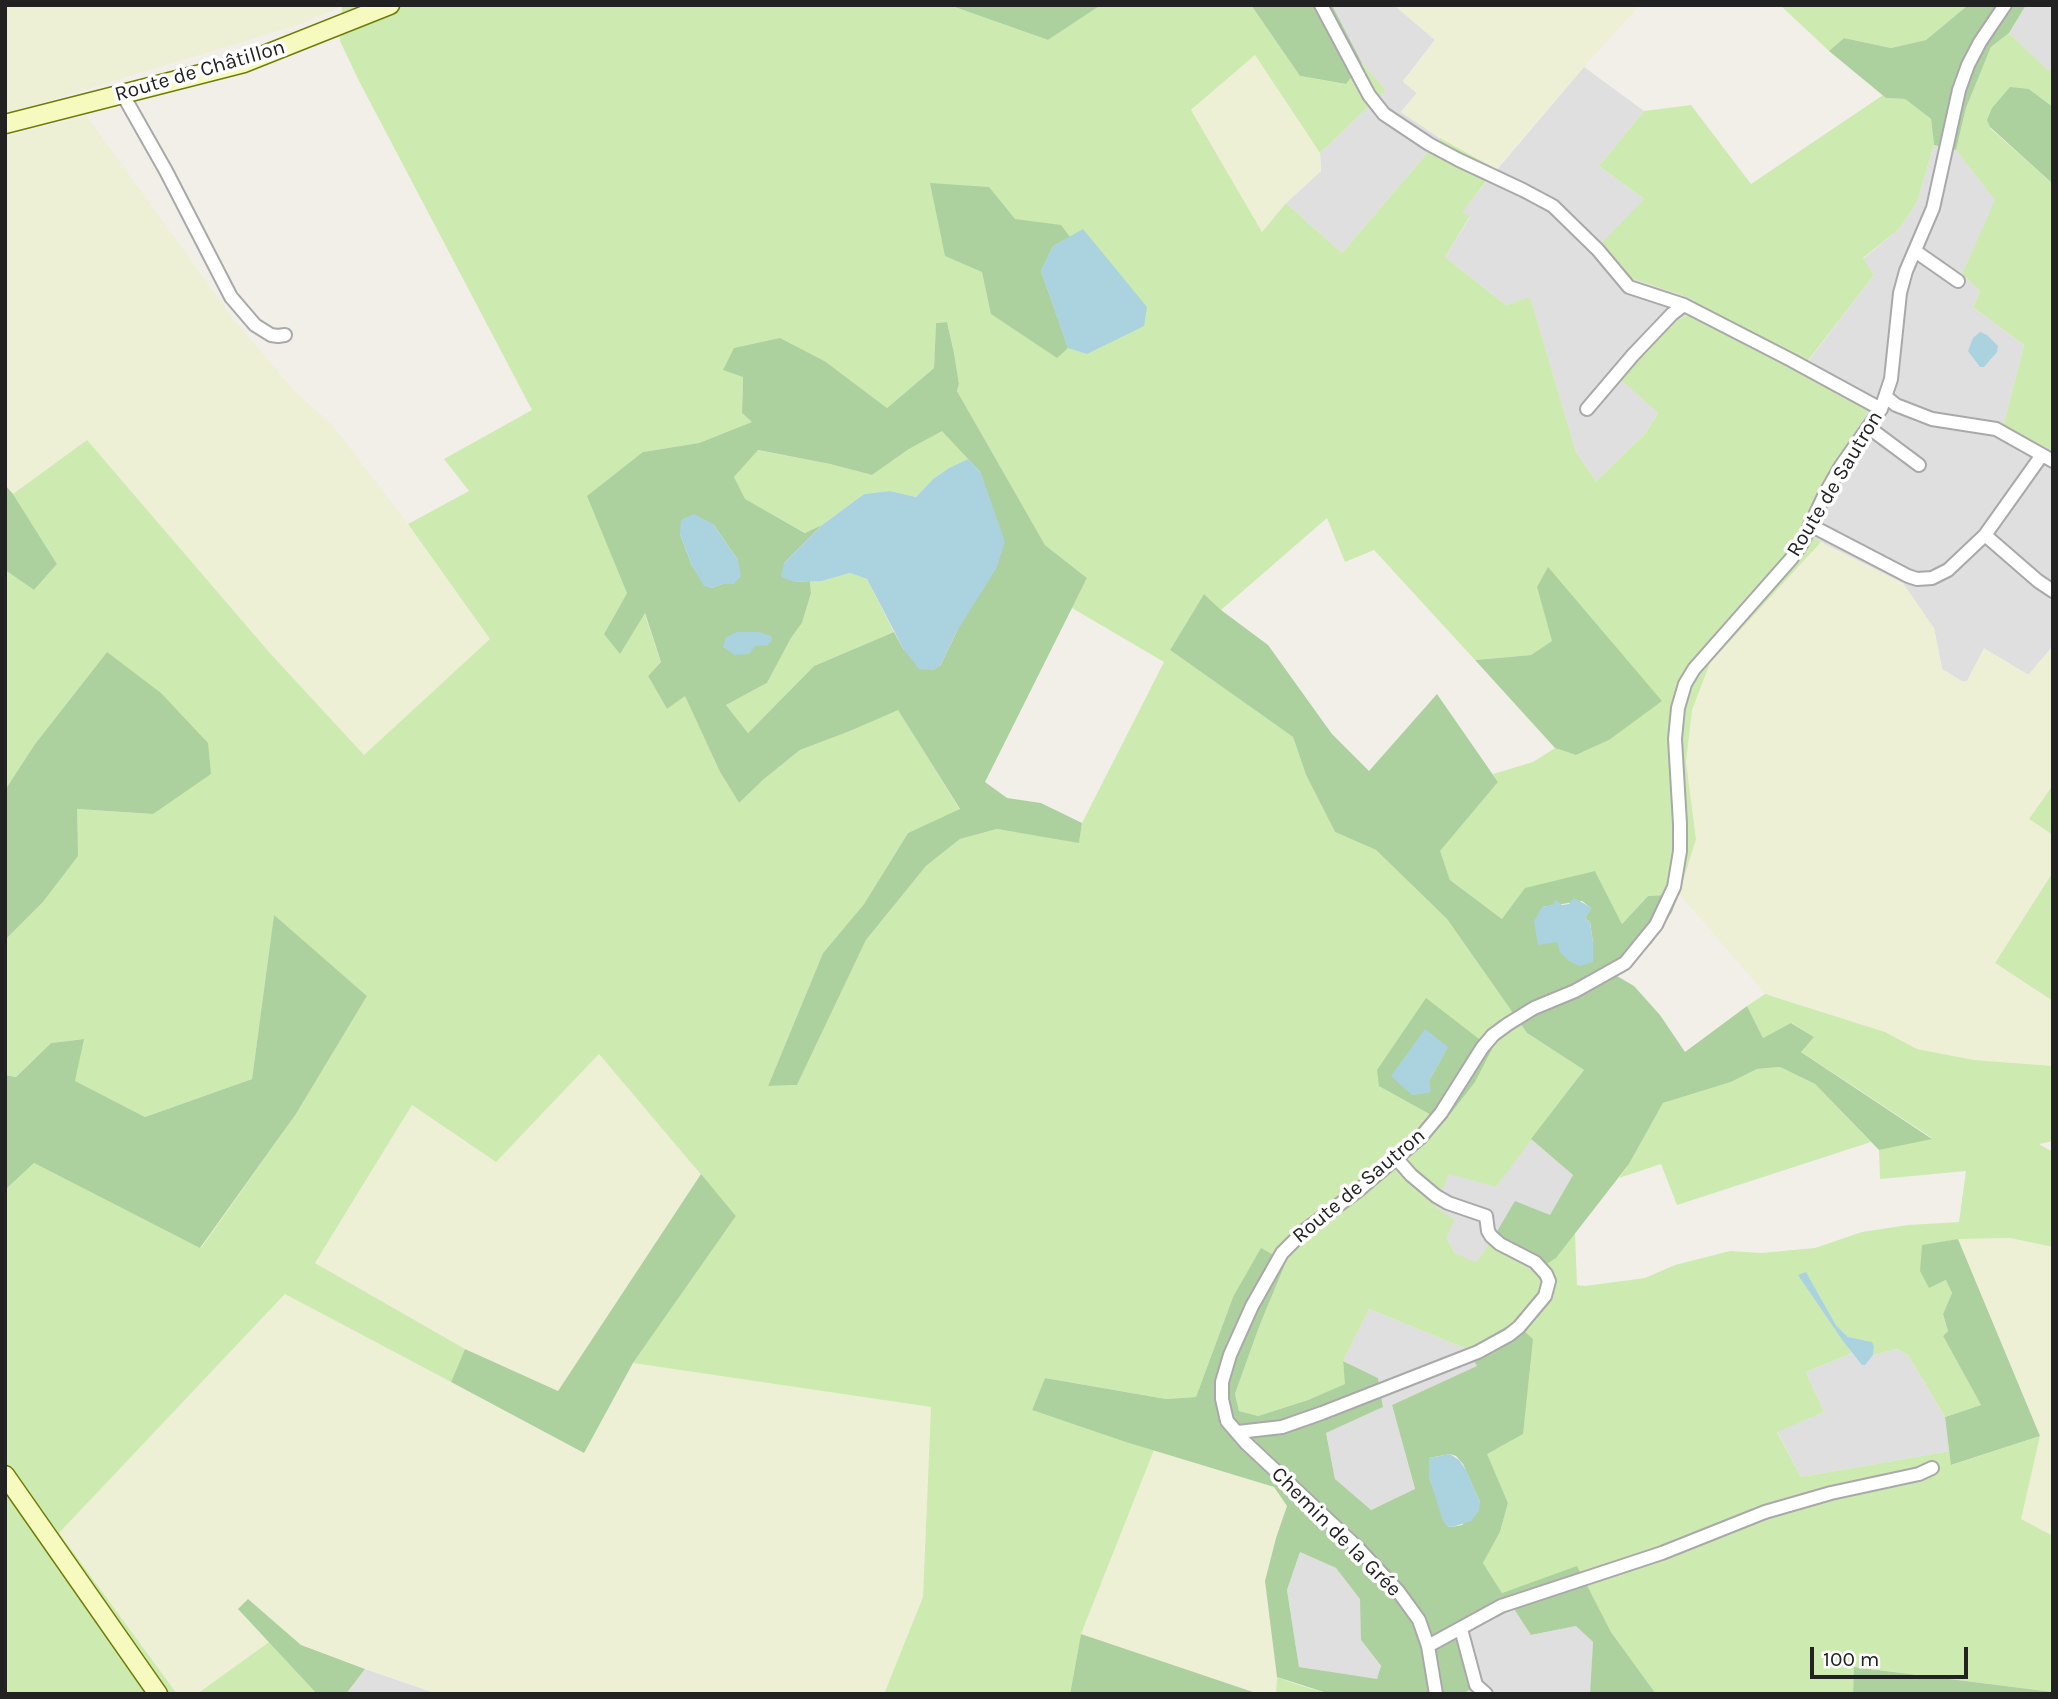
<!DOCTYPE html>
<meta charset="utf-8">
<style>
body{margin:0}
#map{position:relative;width:2058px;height:1699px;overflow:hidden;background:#f2efe9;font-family:Karla,sans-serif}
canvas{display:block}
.frame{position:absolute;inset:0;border:7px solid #222;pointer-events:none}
.scale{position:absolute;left:1810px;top:1647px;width:158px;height:32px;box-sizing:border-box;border:4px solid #222;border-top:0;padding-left:9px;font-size:21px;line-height:24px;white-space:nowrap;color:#222;-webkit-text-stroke:5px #fff;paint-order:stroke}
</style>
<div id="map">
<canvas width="2058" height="1699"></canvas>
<div class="frame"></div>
<div class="scale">100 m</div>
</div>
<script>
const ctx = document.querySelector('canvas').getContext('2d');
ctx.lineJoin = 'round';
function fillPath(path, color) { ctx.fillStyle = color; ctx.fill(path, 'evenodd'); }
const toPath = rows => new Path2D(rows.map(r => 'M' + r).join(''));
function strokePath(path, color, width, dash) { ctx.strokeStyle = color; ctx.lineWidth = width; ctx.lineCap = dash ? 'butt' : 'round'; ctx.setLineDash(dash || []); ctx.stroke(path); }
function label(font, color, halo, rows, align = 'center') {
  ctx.font = font + ' Karla,sans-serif'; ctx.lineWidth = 7; ctx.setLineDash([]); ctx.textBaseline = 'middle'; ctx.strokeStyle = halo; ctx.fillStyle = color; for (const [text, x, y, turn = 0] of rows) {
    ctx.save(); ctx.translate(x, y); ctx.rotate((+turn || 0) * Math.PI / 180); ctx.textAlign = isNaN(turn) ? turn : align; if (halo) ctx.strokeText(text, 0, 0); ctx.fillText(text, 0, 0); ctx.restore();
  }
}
const residential = toPath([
 [1332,5,1394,5,1435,40,1403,81,1417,93,1401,112,1440,138,1342,253,1286,203,1321,171,1320,153,1386,90,1362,63],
 [2026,5,2053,5,2053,72,2046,70,2009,33],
 [1584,67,1644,111,1599,166,1644,199,1628,277,1695,300,1687,315,1672,323,1620,378,1658,413,1645,434,1596,481,1576,452,1530,298,1506,305,1445,257,1470,217,1461,212],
 [1934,145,1956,150,1996,200,1962,274,1980,291,1973,307,2024,345,2003,427,2053,451,2053,646,2029,675,1984,649,1967,681,1963,682,1942,669,1934,628,1821,542,1800,529,1830,470,1800,372,1874,275,1863,259,1899,229,1917,202],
 [1531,1139,1573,1175,1550,1216,1496,1233,1476,1264,1454,1252,1446,1237,1434,1207,1449,1173,1496,1187],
 [1369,1309,1467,1349,1478,1366,1392,1405,1415,1490,1370,1510,1335,1479,1326,1433,1383,1407,1378,1378,1343,1361],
 [1897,1349,1908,1355,1945,1417,1950,1451,1801,1477,1777,1431,1824,1412,1806,1372,1852,1353,1863,1365,1873,1355],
 [1300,1552,1336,1568,1361,1599,1361,1640,1381,1667,1377,1680,1299,1667,1287,1590],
 [1514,1609,1532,1635,1576,1626,1593,1642,1591,1693,1461,1694,1471,1688,1456,1638],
 [365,1669,438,1694,346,1694]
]);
const farmland = toPath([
 [5,5,344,5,301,24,5,114],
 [1394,5,1640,5,1584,67,1496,169,1440,138,1401,112,1417,93,1403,82,1435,40],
 [1255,55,1320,153,1321,171,1286,203,1262,232,1191,111],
 [87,116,235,321,294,390,332,424,408,524,491,639,364,755,269,652,87,441,13,494,5,485,5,136],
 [1821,542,1903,583,1934,628,1942,669,1963,682,1967,681,1984,648,2028,675,2053,646,2053,785,2030,819,2053,835,2053,872,1995,963,2053,1001,2053,1066,1974,1060,1917,1049,1885,1032,1765,994,1679,894,1696,839,1686,762,1692,709,1710,663],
 [599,1054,701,1174,558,1391,465,1349,315,1263,412,1105,496,1162],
 [2010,1238,2053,1247,2053,1536,2020,1520,2040,1436,1958,1239],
 [286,1294,583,1453,633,1363,931,1407,923,1597,884,1694,438,1694,301,1646,248,1599,239,1609,269,1642,197,1694,177,1694,58,1533],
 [1154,1450,1274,1487,1287,1506,1276,1538,1265,1581,1277,1677,1276,1694,1259,1694,1081,1634]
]);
const grass = toPath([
 [344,5,949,5,1048,40,1101,5,1251,5,1300,76,1345,84,1362,63,1386,90,1320,153,1255,55,1191,110,1262,232,1286,203,1342,253,1440,138,1496,169,1462,212,1470,216,1445,257,1506,305,1530,297,1576,452,1596,481,1645,434,1658,413,1619,378,1672,323,1687,315,1695,300,1628,277,1601,244,1644,199,1599,166,1644,111,1691,105,1751,184,1883,95,1886,98,1905,99,1931,119,1934,145,1917,202,1899,229,1863,258,1874,275,1800,371,1869,410,1830,470,1800,528,1821,542,1710,663,1692,710,1686,762,1696,839,1679,894,1648,896,1622,924,1595,871,1502,919,1450,880,1439,851,1498,782,1493,774,1533,762,1555,748,1576,755,1609,740,1537,587,1553,641,1531,655,1475,660,1374,550,1345,562,1327,518,1221,610,1204,594,1170,650,1293,737,1306,775,1335,832,1376,850,1447,919,1527,1033,1584,1070,1496,1187,1449,1174,1435,1207,1455,1220,1446,1237,1454,1252,1476,1263,1496,1233,1556,1258,1575,1233,1577,1285,1585,1286,1645,1278,1675,1265,1730,1251,1762,1253,1815,1248,1862,1232,1908,1225,1959,1222,1966,1171,1880,1179,1879,1150,1932,1138,1800,1051,1814,1037,1792,1023,1763,1038,1747,1006,1765,994,1885,1032,1917,1049,1974,1060,2053,1066,2053,1141,2039,1144,2053,1152,2053,1247,2010,1238,1958,1239,1922,1246,1929,1287,1947,1280,1952,1293,1943,1314,1948,1331,1943,1336,1981,1405,1945,1417,1908,1355,1897,1349,1873,1355,1874,1347,1865,1340,1858,1340,1848,1337,1836,1325,1806,1272,1845,1344,1852,1353,1806,1372,1824,1412,1777,1432,1801,1477,1950,1451,1952,1465,2040,1436,2021,1519,2053,1536,2053,1692,1855,1667,1853,1694,1656,1694,1611,1632,1577,1567,1502,1593,1483,1563,1500,1532,1508,1503,1486,1454,1514,1322,1467,1349,1369,1309,1343,1361,1346,1384,1308,1400,1258,1416,1239,1411,1235,1394,1259,1327,1286,1262,1233,1297,1196,1397,1166,1399,1045,1378,1032,1410,1154,1450,1081,1634,1070,1694,884,1694,923,1597,931,1407,633,1363,736,1216,599,1054,496,1162,412,1105,315,1263,465,1349,451,1382,285,1294,59,1533,177,1694,5,1694,5,1190,34,1163,201,1248,296,1114,367,996,274,916,252,1079,145,1117,74,1081,83,1039,51,1043,16,1077,5,1075,5,943,8,937,42,903,76,809,153,814,107,652,35,744,5,790,5,570,34,590,57,564,13,494,87,440,269,652,364,755,490,639,408,524,469,491,444,459,532,410,359,81,340,41,342,6],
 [947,322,954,353,959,384,957,391,1045,545,1087,578,1072,608,1164,662,1082,823,1079,842,997,829,960,839,926,866,866,940,797,1085,768,1086,823,953,864,904,908,833,960,810,898,709,850,731,800,750,764,779,739,803,720,772,685,695,667,709,648,676,661,662,644,612,604,634,627,593,643,452,699,443,753,422,742,413,743,377,826,362,887,408,934,368,936,323],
 [1780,5,1968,5,1926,40,1891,48,1844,38,1829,51],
 [2009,33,2046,69,2053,72,2053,107,2029,89,1990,128,2053,184,2053,451,2003,427,2024,345,1973,307,1980,291,1962,274,1995,200,1956,150,1966,108,1991,47],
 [942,430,968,459,949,468,933,479,916,497,890,491,864,494,822,525,806,533,744,499,734,477,757,450,830,464,872,475,909,449],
 [850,573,867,579,894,632,814,666,748,733,726,705,767,683,791,638,802,623,811,593,810,581,822,581],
 [2053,785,2053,835,2029,819],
 [2053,872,2053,1001,1995,963],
 [1780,1067,1815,1084,1871,1142,1677,1205,1661,1164,1619,1178,1629,1164,1663,1103,1731,1082,1757,1069],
 [269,1642,317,1694,197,1694],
 [1277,1677,1299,1685,1330,1694,1276,1694]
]);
const forest = toPath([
 [949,5,1101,5,1048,40],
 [1251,5,1332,5,1362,63,1346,84,1300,76],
 [1968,5,2026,5,2009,33,1991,47,1966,108,1956,150,1934,145,1931,119,1905,99,1886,98,1829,51,1844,38,1891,48,1926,40],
 [2010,87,2029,89,2053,107,2053,184,1990,127,1987,120,1992,108],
 [930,183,989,187,1015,219,1061,225,1070,237,1053,246,1041,271,1068,348,1057,358,991,314,982,272,945,256],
 [947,322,954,353,959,384,957,391,1045,545,1087,578,985,782,1007,798,1041,803,1082,823,1079,843,997,829,960,839,926,866,866,940,797,1085,768,1086,823,953,864,904,908,833,960,809,898,710,850,731,800,750,764,779,739,803,720,772,685,696,667,709,648,676,661,662,645,613,620,654,604,634,627,593,587,496,643,452,699,443,752,422,742,413,743,377,723,370,734,348,780,338,826,362,887,408,934,368,936,323],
 [942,431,981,473,957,631,940,666,904,650,894,632,814,666,748,733,726,705,767,683,791,638,802,623,811,593,810,581,795,582,784,563,822,525,805,533,745,499,734,477,758,450,830,464,872,475,909,449],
 [713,524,738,560,723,584,711,588,692,566,680,534],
 [5,485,13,494,57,564,34,590,5,570],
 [1548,567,1662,701,1609,740,1576,755,1555,748,1475,660,1531,655,1552,641,1537,587],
 [1204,594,1221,610,1268,645,1332,734,1369,771,1437,694,1498,782,1440,851,1450,880,1502,919,1525,888,1595,871,1622,924,1648,896,1679,894,1672,912,1652,943,1617,976,1634,986,1660,1015,1685,1052,1747,1006,1763,1038,1791,1023,1814,1037,1801,1052,1932,1139,1879,1150,1815,1084,1780,1067,1757,1069,1731,1082,1663,1103,1629,1164,1556,1258,1537,1270,1496,1233,1515,1201,1550,1215,1573,1175,1531,1139,1584,1070,1527,1033,1447,919,1376,850,1335,832,1306,775,1293,737,1170,650],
 [1582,901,1591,908,1585,918,1590,922,1593,943,1593,962,1557,942,1542,907],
 [107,652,161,693,208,743,211,774,153,814,77,809,78,856,42,903,8,937,5,943,5,790,35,744],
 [274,915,367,996,296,1114,200,1248,34,1163,5,1190,5,1075,16,1077,51,1043,84,1039,75,1081,145,1117,252,1079],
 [1426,998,1492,1049,1475,1082,1444,1122,1379,1086,1377,1070],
 [1448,1047,1429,1081,1430,1092,1412,1095],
 [701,1174,736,1216,633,1363,584,1453,451,1382,465,1349,558,1391],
 [1958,1239,2040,1436,1951,1465,1945,1417,1981,1405,1943,1336,1948,1331,1943,1314,1952,1293,1946,1280,1929,1288,1920,1271,1922,1245],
 [1261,1248,1286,1262,1259,1327,1235,1394,1239,1411,1258,1416,1308,1400,1345,1384,1343,1361,1378,1378,1383,1407,1326,1433,1335,1479,1371,1510,1415,1489,1392,1405,1477,1366,1467,1349,1514,1322,1533,1339,1523,1434,1487,1454,1508,1503,1500,1532,1483,1563,1502,1593,1577,1566,1611,1632,1656,1694,1590,1694,1593,1642,1576,1626,1531,1635,1514,1609,1456,1638,1472,1689,1461,1694,1330,1694,1277,1677,1265,1581,1276,1538,1287,1506,1274,1487,1126,1442,1032,1410,1045,1378,1166,1399,1196,1397,1233,1297],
 [1450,1454,1456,1456,1463,1464,1480,1502,1462,1525,1452,1527,1447,1526,1429,1477,1429,1458],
 [1300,1552,1336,1568,1360,1599,1361,1640,1381,1666,1377,1679,1299,1667,1287,1590],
 [248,1599,301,1645,365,1669,346,1694,317,1694,238,1609],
 [1081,1634,1259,1694,1070,1694],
 [1854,1667,2053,1692,2053,1694,1853,1694]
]);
const water = toPath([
 [1083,229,1147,307,1144,326,1087,354,1068,348,1041,271,1053,246],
 [1980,332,1987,335,1998,346,1997,352,1984,367,1980,367,1968,351,1973,338],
 [968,459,981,473,1005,542,996,569,957,631,940,666,934,670,919,669,904,650,867,579,850,573,822,581,795,582,781,577,784,563,822,525,864,494,890,491,916,497,933,479,949,468],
 [694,514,713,524,738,560,741,576,734,584,723,584,711,588,704,586,692,566,680,534,681,520],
 [737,632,759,632,771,636,772,640,768,645,755,646,749,654,735,655,723,647,726,637],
 [1574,898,1592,908,1585,918,1590,922,1593,943,1593,962,1580,966,1569,961,1560,952,1557,942,1538,945,1534,921,1542,907,1553,905,1555,900,1562,905,1569,904],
 [1425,1029,1448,1047,1429,1081,1431,1092,1412,1095,1391,1076],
 [1806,1272,1836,1325,1848,1337,1872,1342,1874,1347,1873,1355,1865,1365,1862,1365,1845,1344,1798,1275],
 [1450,1454,1459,1460,1466,1470,1480,1502,1479,1511,1471,1521,1452,1527,1447,1526,1443,1521,1429,1477,1429,1458]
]);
const street = toPath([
 [1321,5,1369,95,1384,114,1429,144,1459,160,1523,190,1553,206,1598,250,1629,287,1684,305,1791,360,1881,409],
 [123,95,166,171,231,297,255,325,271,335,278,336,285,335],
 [1915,251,1958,281],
 [1886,397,1896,405,1932,419,1996,429,2053,461],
 [1587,409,1633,355,1672,314,1684,305],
 [1868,427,1919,465],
 [1810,525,1908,576,1917,579,1932,578,1948,570,1985,535,2042,455],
 [1985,535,2038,581,2053,591],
 [1238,1432,1282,1427,1322,1413,1478,1352,1509,1335,1519,1327,1545,1296,1549,1281,1546,1274,1535,1262,1500,1244,1491,1236,1488,1231,1486,1216,1448,1203,1436,1196,1411,1175,1397,1159],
 [1461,1629,1476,1685,1486,1694],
 [1428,1646,1501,1606,1662,1553,1765,1512,1831,1493,1919,1474,1932,1468],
 [1436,1694,1428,1646,1419,1620,1398,1591,1357,1547,1246,1443,1227,1421,1222,1399,1222,1382,1230,1355,1252,1306,1282,1253,1304,1231,1360,1189,1420,1138,1441,1113,1482,1048,1493,1035,1508,1024,1534,1008,1575,991,1625,963,1656,925,1674,887,1680,851,1680,824,1675,739,1678,708,1685,684,1694,669,1791,559,1802,543,1825,494,1841,466,1881,409,1891,379,1900,293,1906,271,1933,208,1959,90,1968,65,1980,42,2005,5]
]);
const secondary = toPath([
 [5,124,244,63,390,5],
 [5,1475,158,1694]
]);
const streetNames = [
 ["Route de Châtillon",200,71,-16],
 ["Route de Sautron",1835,484,-59],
 ["Route de Sautron",1359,1186,-40],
 ["Chemin de la Grée",1336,1532,45]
];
fillPath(residential, '#e0dfdf');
fillPath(farmland, '#eef0d5');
fillPath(grass, '#cdebb0');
fillPath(forest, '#add19e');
fillPath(water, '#aad3df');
strokePath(street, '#a9a9a9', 16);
strokePath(secondary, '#707d05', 21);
strokePath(street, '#fff', 12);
strokePath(secondary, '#f7fabf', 18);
label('21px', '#222', '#fff', streetNames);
</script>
